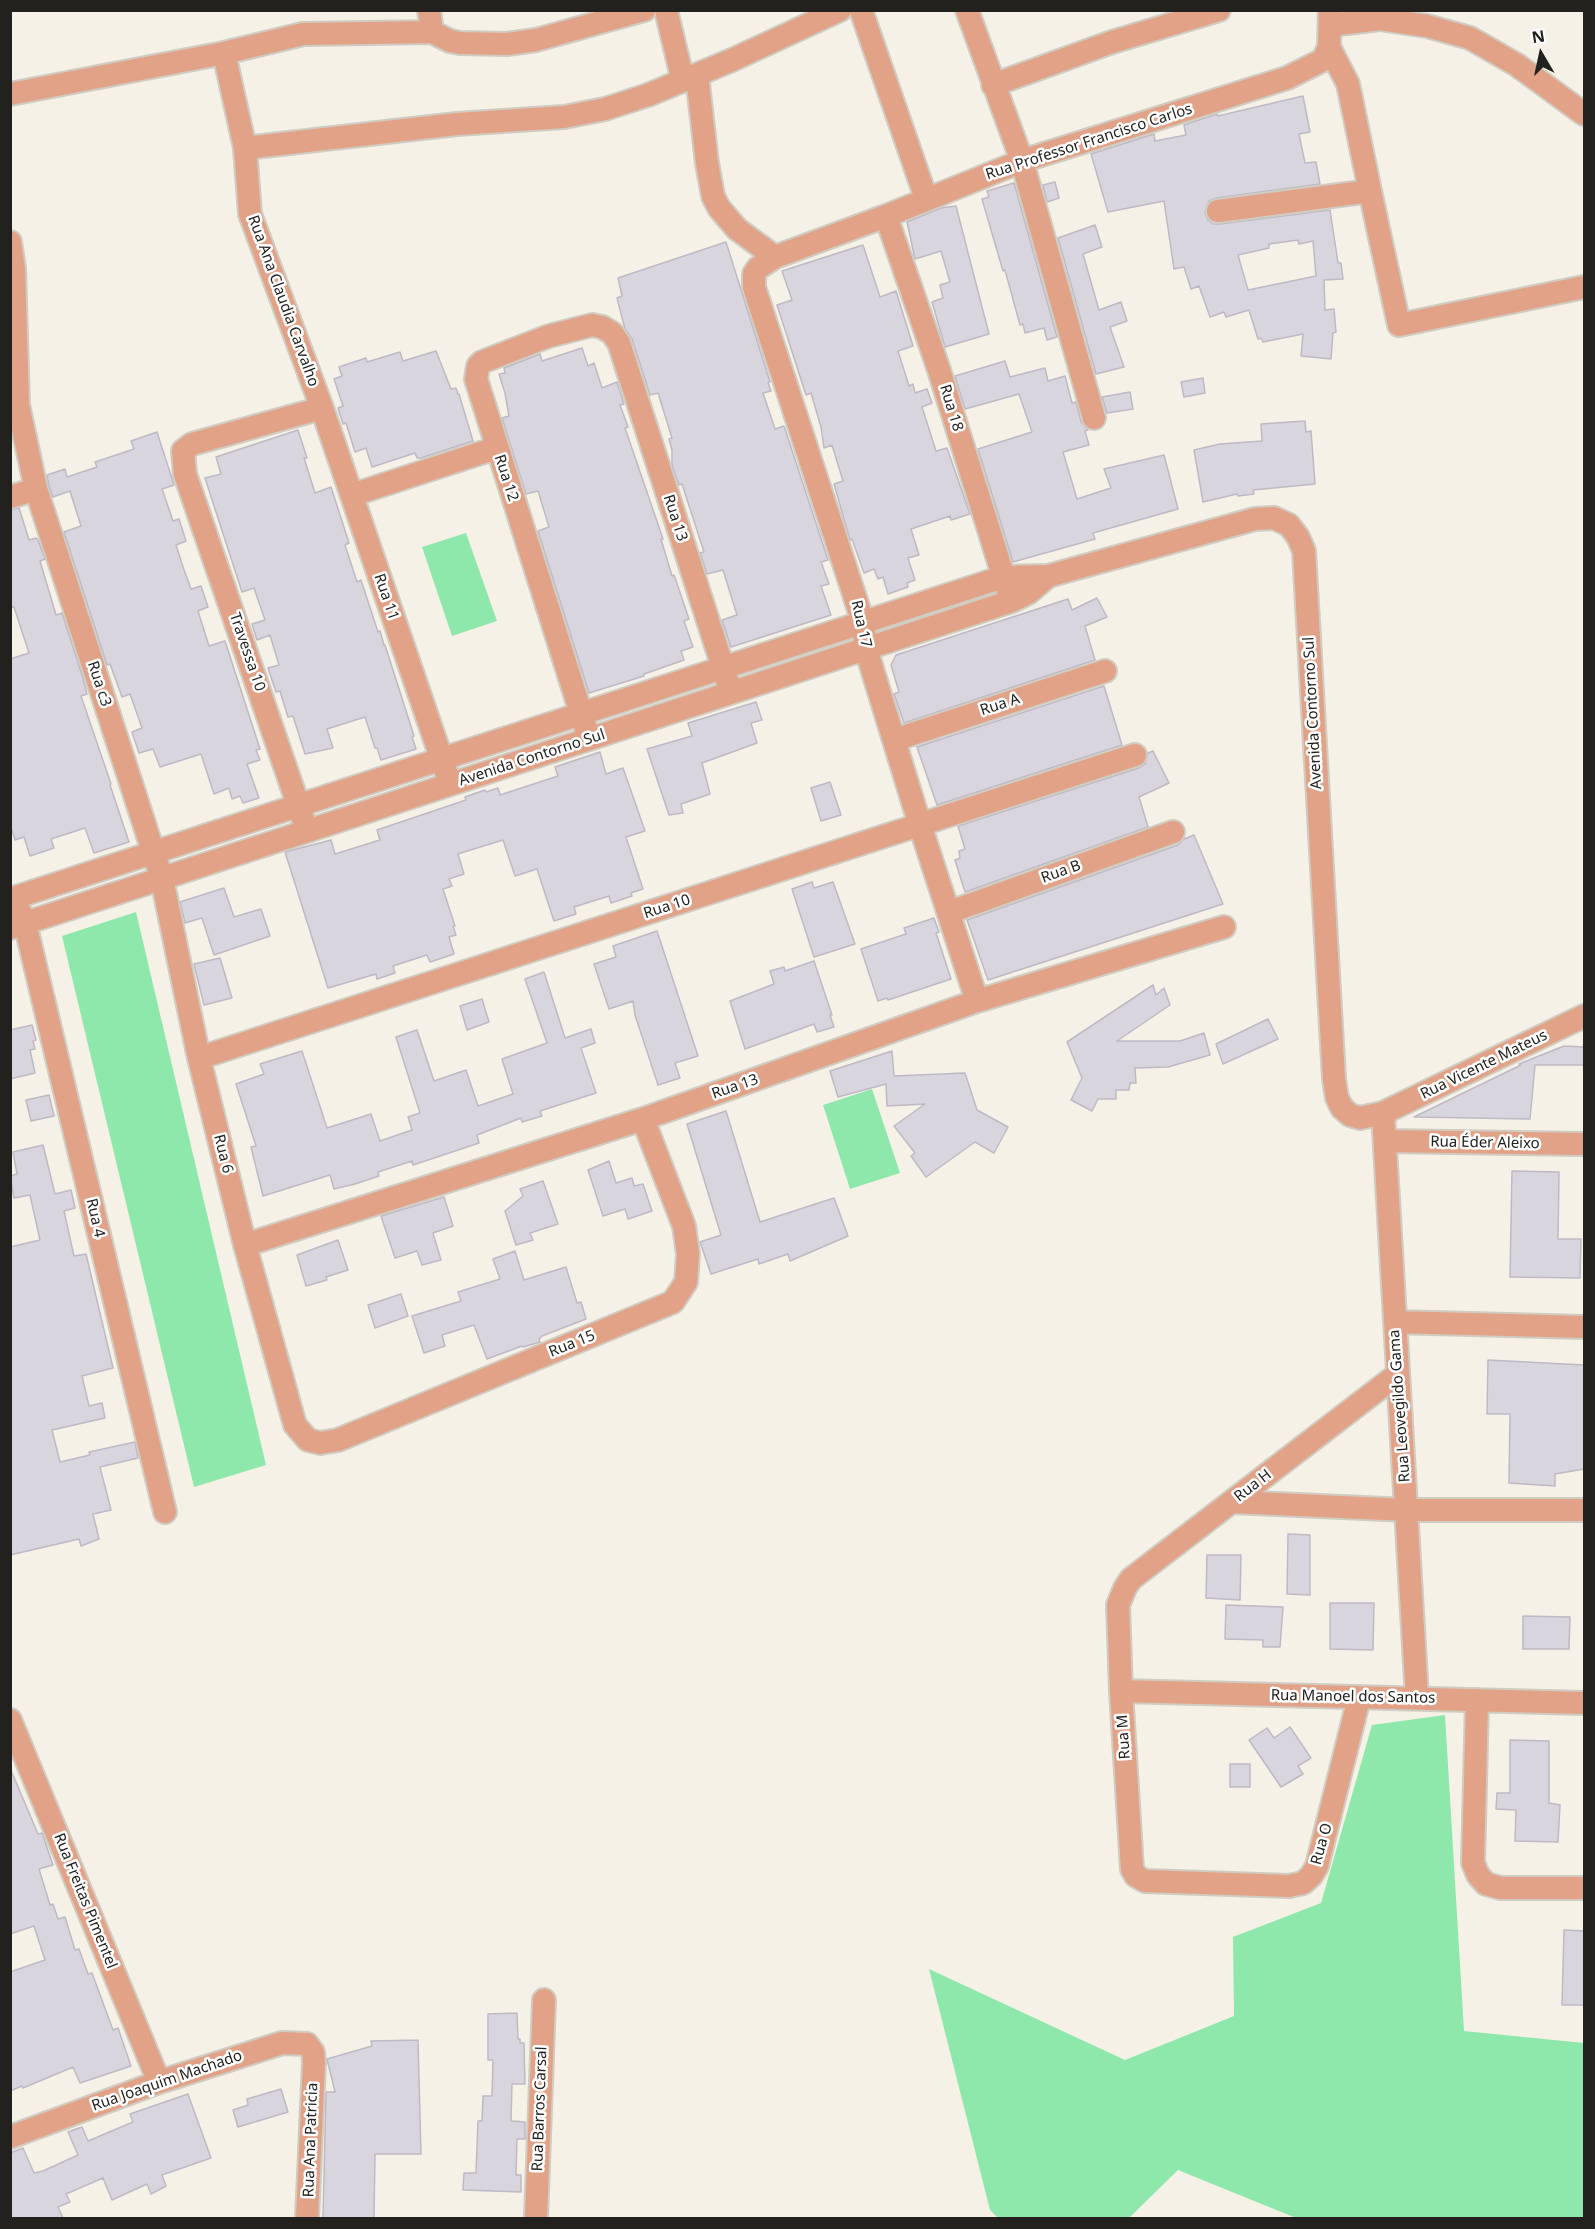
<!DOCTYPE html>
<meta charset="utf-8">
<style>
body{margin:0}
#map{position:relative;width:1595px;height:2229px;overflow:hidden;background:#f6f1e6;font-family:"Noto Sans",sans-serif}
canvas{display:block}
.frame{position:absolute;inset:0;border:12px solid #23211d;pointer-events:none}
.north{position:absolute;left:1511px;top:24px;width:60px;height:60px;-webkit-text-stroke:4px #fff;paint-order:stroke;rotate:351deg;font-size:16px;font-weight:700;line-height:24px;text-align:center;color:#23211d}
.north::after{content:'';display:block;margin:auto;width:21px;height:27px;background:#23211d;clip-path:polygon(50% 0,100% 100%,50% 72%,0 100%)}
</style>
<div id="map">
<canvas width="1595" height="2229"></canvas>
<div class="frame"></div>
<div class="north">N</div>
</div>
<script>
const ctx = document.querySelector('canvas').getContext('2d');
ctx.lineJoin = 'round';
function fillPath(path, color) { ctx.fillStyle = color; ctx.fill(path, 'evenodd'); }
const toPath = rows => new Path2D(rows.map(r => 'M' + r).join(''));
function strokePath(path, color, width, dash) { ctx.strokeStyle = color; ctx.lineWidth = width; ctx.lineCap = dash ? 'butt' : 'round'; ctx.setLineDash(dash || []); ctx.stroke(path); }
function label(font, color, halo, rows, align = 'center') {
  ctx.font = font + ' "Noto Sans",sans-serif'; ctx.lineWidth = 5; ctx.setLineDash([]); ctx.textBaseline = 'middle'; ctx.strokeStyle = halo; ctx.fillStyle = color; for (const [text, x, y, turn = 0] of rows) {
    ctx.save(); ctx.translate(x, y); ctx.rotate((+turn || 0) * Math.PI / 180); ctx.textAlign = isNaN(turn) ? turn : align; if (halo) ctx.strokeText(text, 0, 0); ctx.fillText(text, 0, 0); ctx.restore();
  }
}
const green = toPath([
 [466,533,497,621,452,636,422,547],
 [136,912,266,1465,194,1487,62,936],
 [872,1089,900,1173,850,1189,823,1105],
 [1445,1715,1464,2031,1584,2043,1584,2218,1296,2218,1178,2170,1129,2218,998,2218,990,2210,929,1969,1125,2060,1234,2016,1233,1937,1321,1903,1372,1725]
]);
const building = toPath([
 [1303,96,1310,132,1299,134,1305,163,1316,162,1320,184,1216,198,1209,201,1205,212,1208,220,1213,224,1220,224,1330,210,1338,263,1341,263,1343,279,1324,280,1325,310,1334,309,1336,332,1333,333,1331,359,1301,356,1303,334,1263,342,1261,338,1258,339,1249,310,1226,317,1224,312,1210,317,1199,286,1191,289,1184,267,1174,269,1164,201,1108,212,1091,154,1154,134,1155,141,1186,135,1184,125,1217,114,1218,116,1303,96],
 [1298,240,1299,244,1313,241,1316,276,1248,290,1238,255,1269,248,1269,244,1298,240],
 [1055,182,1059,198,1047,202,1043,185,1055,182],
 [1014,183,1057,337,1047,340,1044,328,1025,333,1023,324,1020,325,1005,270,1003,271,982,199,989,197,987,191,1014,183],
 [956,206,989,334,945,347,932,302,943,298,940,285,950,282,941,251,915,259,907,222,941,208,956,206],
 [1095,225,1102,247,1083,254,1099,310,1121,302,1127,321,1110,327,1124,367,1096,374,1058,238,1095,225],
 [726,242,770,382,768,382,771,391,763,393,775,429,784,426,828,560,821,562,829,584,821,586,831,615,731,647,722,620,737,615,723,570,707,574,700,553,704,552,682,484,679,485,672,465,672,450,669,439,672,438,658,393,650,395,632,339,625,329,617,298,622,296,618,278,726,242],
 [863,245,880,297,896,291,913,346,898,351,909,386,913,384,915,393,927,389,932,403,922,407,936,451,947,448,970,514,951,520,950,516,911,529,919,555,908,558,915,580,907,583,908,587,888,594,883,577,878,579,874,569,864,573,852,539,850,540,834,484,843,481,832,445,824,448,821,427,811,393,806,395,777,305,792,300,782,271,863,245],
 [582,348,588,366,594,363,602,388,617,382,624,404,620,405,628,427,625,428,663,539,661,539,672,576,674,575,689,619,684,621,693,647,681,651,684,660,644,674,644,676,589,693,538,531,549,527,538,491,526,494,502,418,509,416,505,393,499,374,505,373,504,368,540,354,542,361,582,348],
 [436,351,451,389,456,388,458,394,459,394,473,441,421,458,417,458,415,453,372,467,366,448,355,452,346,423,343,424,338,408,343,406,334,379,342,376,339,367,366,358,367,362,400,352,403,361,436,351],
 [1005,361,1010,377,1045,368,1048,381,1065,376,1072,403,1076,402,1081,422,1088,430,1085,431,1089,445,1063,452,1077,499,1111,488,1104,469,1164,455,1178,509,1093,533,1095,539,1013,562,978,449,1032,432,1019,394,965,409,955,376,1005,361],
 [1203,378,1205,393,1184,397,1181,382,1203,378],
 [1130,392,1133,409,1107,413,1102,397,1130,392],
 [1305,421,1306,432,1311,431,1315,484,1253,490,1254,494,1238,496,1237,494,1203,502,1194,450,1220,444,1262,441,1261,424,1305,421],
 [298,430,307,458,304,458,315,493,331,487,349,543,345,545,357,582,361,580,378,632,380,631,384,645,385,645,414,736,412,737,416,749,381,760,377,748,375,748,365,717,327,729,333,748,305,754,293,716,288,717,280,691,276,692,268,668,279,665,270,635,257,640,252,624,265,620,254,588,242,592,205,478,221,474,216,457,298,430],
 [157,432,174,485,162,489,173,521,179,519,186,541,176,545,183,567,191,589,201,586,208,607,198,611,209,646,225,641,260,749,256,750,260,760,247,764,259,798,243,803,240,796,232,799,229,788,214,794,201,754,160,767,153,749,139,753,132,732,142,728,130,694,122,697,110,664,107,665,64,532,81,526,70,491,53,497,49,486,47,475,65,469,67,477,97,467,95,462,134,449,131,441,157,432],
 [19,508,29,540,36,538,38,540,45,559,40,561,56,615,62,613,82,675,87,694,81,696,111,784,110,785,129,842,94,853,85,828,51,839,54,848,30,856,24,837,15,840,10,824,10,659,29,653,14,607,10,608,10,510,19,508],
 [1097,598,1107,617,1085,626,1095,660,904,723,894,694,899,692,891,665,896,655,1068,599,1072,610,1097,598],
 [1104,686,1122,745,937,805,917,747,1104,686],
 [756,702,762,720,751,723,757,743,702,763,710,794,681,804,683,813,669,815,647,749,692,736,688,723,756,702],
 [1153,751,1169,783,1139,797,1148,827,965,892,955,860,960,858,959,851,965,849,958,826,1139,768,1145,764,1148,753,1153,751],
 [600,752,606,774,623,768,645,831,626,837,643,889,631,893,632,896,611,903,609,896,574,907,576,914,554,921,537,869,515,876,503,840,464,852,458,854,464,874,449,879,452,886,443,889,455,926,453,926,456,935,449,937,454,954,430,962,427,955,393,966,395,973,377,979,376,974,328,988,285,852,331,840,335,854,380,840,377,830,466,800,465,797,485,790,486,792,498,788,500,795,558,776,555,767,600,752],
 [830,782,841,815,821,821,811,788,830,782],
 [1194,835,1223,904,988,980,967,920,1178,845,1184,839,1194,835],
 [812,882,814,888,833,882,855,944,814,957,792,889,812,882],
 [224,888,234,917,261,909,270,936,214,955,202,918,185,923,180,902,224,888],
 [934,918,939,932,936,933,951,979,888,1000,887,998,878,1001,861,949,906,934,904,928,934,918],
 [657,931,698,1056,675,1063,680,1078,658,1085,635,1015,633,1001,609,1009,594,964,616,957,613,946,657,931],
 [220,958,232,998,204,1005,194,964,220,958],
 [814,961,832,1015,830,1015,834,1027,817,1032,814,1024,745,1049,730,1001,774,984,770,971,784,967,785,971,814,961],
 [544,972,565,1038,591,1029,595,1043,581,1048,596,1093,540,1111,542,1116,522,1122,521,1118,477,1135,479,1143,413,1165,412,1161,378,1172,379,1176,355,1184,334,1189,330,1175,263,1196,251,1147,256,1146,236,1084,264,1074,260,1064,302,1051,327,1128,371,1114,380,1141,412,1130,408,1117,420,1113,396,1037,417,1030,434,1081,466,1070,478,1106,513,1094,502,1059,547,1043,525,979,544,972],
 [1153,985,1156,995,1164,988,1170,1005,1117,1041,1180,1041,1204,1033,1210,1055,1168,1067,1135,1068,1136,1083,1130,1083,1129,1090,1116,1090,1116,1099,1098,1099,1092,1111,1071,1100,1082,1078,1067,1042,1153,985],
 [482,999,489,1022,467,1030,460,1006,482,999],
 [1268,1019,1278,1039,1223,1064,1216,1044,1268,1019],
 [32,1025,36,1040,33,1041,35,1049,30,1050,35,1073,10,1079,10,1030,32,1025],
 [1564,1046,1584,1047,1584,1065,1535,1065,1530,1119,1414,1117,1521,1065,1519,1064,1564,1046],
 [892,1051,894,1076,965,1073,977,1110,1008,1127,994,1153,975,1142,926,1177,911,1156,915,1153,894,1126,925,1104,887,1106,886,1084,838,1097,830,1071,892,1051],
 [49,1095,54,1116,31,1121,26,1100,49,1095],
 [726,1111,760,1222,834,1198,848,1236,790,1261,788,1254,759,1264,758,1259,711,1274,700,1242,721,1235,687,1124,726,1111],
 [43,1145,55,1194,71,1190,75,1208,64,1211,74,1256,86,1254,113,1368,82,1376,89,1406,102,1403,105,1418,52,1430,60,1462,90,1455,89,1452,135,1442,138,1458,100,1467,111,1510,93,1514,99,1539,81,1546,79,1539,10,1555,10,1247,40,1240,30,1195,14,1198,10,1176,17,1174,13,1152,43,1145],
 [609,1161,616,1183,632,1178,634,1186,643,1184,652,1211,628,1219,625,1209,603,1216,588,1170,609,1161],
 [1512,1171,1559,1172,1558,1239,1581,1239,1580,1278,1510,1277,1512,1171],
 [543,1181,558,1224,530,1233,533,1240,516,1245,505,1211,523,1196,520,1189,543,1181],
 [444,1197,453,1226,433,1233,441,1260,422,1265,417,1251,395,1258,381,1216,444,1197],
 [338,1240,348,1270,326,1277,327,1280,306,1286,297,1255,338,1240],
 [515,1251,524,1280,566,1267,577,1303,581,1302,586,1319,542,1336,539,1339,540,1342,523,1347,522,1346,487,1359,474,1325,442,1335,445,1346,424,1353,412,1316,461,1301,458,1292,500,1279,493,1259,515,1251],
 [401,1294,408,1316,375,1328,368,1305,401,1294],
 [1488,1360,1584,1365,1584,1469,1555,1474,1555,1486,1509,1483,1510,1414,1487,1414,1488,1360],
 [1288,1534,1310,1535,1310,1595,1287,1594,1288,1534],
 [1207,1555,1241,1555,1240,1600,1206,1598,1207,1555],
 [1330,1603,1374,1603,1373,1650,1330,1649,1330,1603],
 [1226,1605,1283,1607,1280,1647,1263,1647,1263,1640,1225,1639,1226,1605],
 [1523,1616,1570,1617,1569,1649,1523,1649,1523,1616],
 [1290,1727,1311,1758,1298,1766,1303,1774,1281,1787,1249,1740,1267,1728,1274,1738,1290,1727],
 [1510,1740,1549,1741,1549,1803,1560,1805,1558,1842,1515,1841,1516,1810,1496,1809,1497,1793,1510,1793,1510,1740],
 [1230,1764,1250,1764,1250,1787,1230,1787,1230,1764],
 [10,1768,38,1834,42,1833,53,1865,39,1869,50,1905,53,1904,58,1919,65,1917,75,1950,79,1949,88,1974,92,1973,113,2030,118,2028,131,2066,80,2083,73,2067,23,2088,22,2086,10,2091,10,1972,45,1960,34,1926,10,1934,10,1768],
 [1564,1930,1584,1931,1584,2005,1562,2005,1564,1930],
 [517,2013,518,2039,520,2039,520,2043,524,2043,525,2084,512,2084,511,2121,525,2122,525,2139,517,2139,516,2175,521,2175,521,2192,463,2190,464,2173,476,2173,478,2121,482,2121,483,2096,492,2096,493,2060,488,2060,488,2014,517,2013],
 [418,2040,421,2154,375,2154,374,2218,323,2218,326,2092,335,2092,327,2059,372,2046,371,2041,418,2040],
 [281,2089,288,2112,238,2127,233,2110,248,2105,247,2099,281,2089],
 [188,2094,211,2158,162,2175,166,2186,151,2194,147,2184,112,2200,103,2178,66,2194,70,2202,58,2207,63,2218,10,2218,10,2153,23,2148,34,2173,43,2171,78,2155,68,2132,82,2127,88,2141,133,2122,130,2114,188,2094]
]);
const minor = toPath([
 [666,10,683,81],
 [861,10,926,198],
 [967,10,1022,161,1094,418],
 [1330,25,1380,19,1427,26,1470,38,1517,65,1584,114],
 [432,32,450,41,460,43,507,44,536,40,644,10],
 [1329,47,1348,84,1370,191],
 [224,53,303,34,432,32,429,10],
 [697,75,707,163,713,196,719,208,737,229,775,257],
 [993,85,1112,42,1219,10],
 [10,94,224,53,245,148,250,214,322,408,446,772],
 [245,148,457,124,564,117,605,109,648,95,732,60,840,10],
 [1218,211,1370,191,1399,325,1584,287],
 [886,216,939,370,1008,591],
 [10,242,14,269,18,405,36,489,162,879,199,1058,245,1245,295,1425,308,1440,320,1443,338,1440,673,1302,686,1282,688,1254,684,1226,643,1119],
 [352,495,496,448],
 [10,497,36,489],
 [586,729,476,379,478,366,482,362,549,336,592,325,602,327,612,333,619,343,728,683],
 [894,740,1105,671],
 [303,819,185,474,183,451,192,444,322,408],
 [10,899,1003,577,1048,576,1255,519,1274,518,1289,525,1298,537,1304,551,1334,1079,1337,1098,1342,1108,1350,1115,1360,1118,1383,1113,1584,1016],
 [19,910,25,923,165,1512],
 [950,912,1173,832],
 [10,928,1012,601,1028,593,1048,576],
 [977,1001,920,825,866,649,863,622,754,287,754,274,758,268,775,257,886,216,1022,161,1287,78,1323,60,1329,47,1330,10],
 [199,1058,1135,755],
 [1383,1113,1417,1698],
 [1385,1141,1584,1144],
 [245,1245,643,1119,977,1001,1224,927],
 [1395,1322,1584,1327],
 [1232,1502,1407,1510,1584,1510],
 [1121,1691,1584,1703],
 [1359,1698,1317,1866,1311,1876,1303,1883,1289,1886,1145,1881,1136,1876,1132,1869,1121,1691,1118,1605,1125,1588,1131,1579,1398,1374],
 [1477,1700,1473,1863,1478,1875,1486,1884,1501,1888,1584,1888],
 [10,1720,159,2082],
 [10,2137,159,2082,282,2043,307,2044,313,2052,314,2062,307,2218],
 [536,2218,544,2000]
]);
const streetNames = [
 ["Rua Professor Francisco Carlos",1089,142,-18],
 ["Rua Ana Claudia Carvalho",283,301,70],
 ["Rua 18",951,408,73],
 ["Rua 12",506,478,72],
 ["Rua 13",675,518,72],
 ["Rua 11",386,597,71],
 ["Rua 17",861,624,77],
 ["Travessa 10",247,652,71],
 ["Rua c3",99,684,72],
 ["Rua A",1000,705,-18],
 ["Avenida Contorno Sul",1313,713,-93],
 ["Avenida Contorno Sul",532,758,-18],
 ["Rua B",1061,872,-20],
 ["Rua 10",667,907,-18],
 ["Rua Vicente Mateus",1484,1065,-26],
 ["Rua 13",735,1087,-19],
 ["Rua Éder Aleixo",1485,1143,1],
 ["Rua 6",223,1154,76],
 ["Rua 4",95,1218,77],
 ["Rua 15",572,1344,-22],
 ["Rua Leovegildo Gama",1400,1406,-94],
 ["Rua H",1253,1486,-38],
 ["Rua Manoel dos Santos",1353,1697,1],
 ["Rua M",1124,1737,-94],
 ["Rua O",1322,1844,-74],
 ["Rua Freitas Pimentel",85,1901,68],
 ["Rua Joaquim Machado",167,2081,-19],
 ["Rua Barros Carsal",540,2109,-88],
 ["Rua Ana Patricia",311,2140,-88]
];
fillPath(green, '#8fe8ab');
fillPath(building, '#d9d5df');
strokePath(building, '#beb9c4', 1.5);
strokePath(minor, '#d0ccc2', 26);
strokePath(minor, '#e1a287', 22);
label('15px', '#23211d', '#fff', streetNames);
</script>
